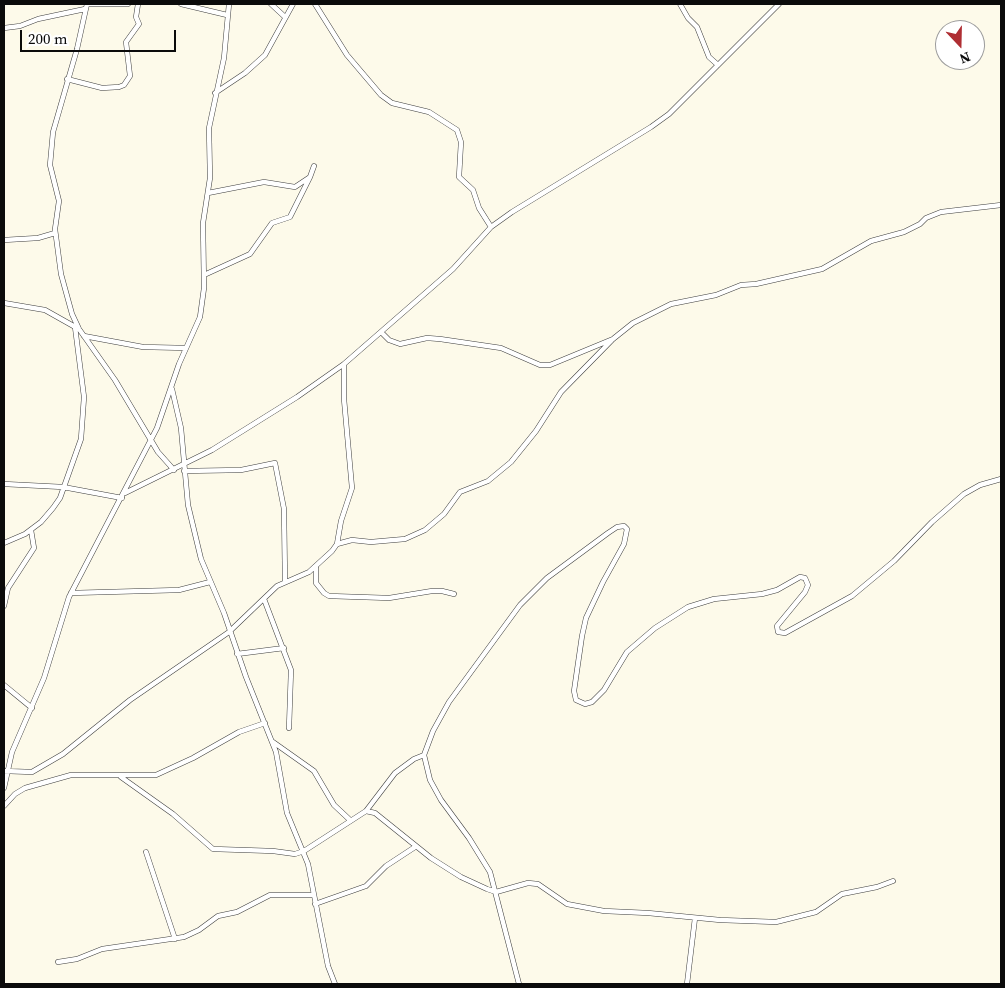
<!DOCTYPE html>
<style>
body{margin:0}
#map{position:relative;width:1005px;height:988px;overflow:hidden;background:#fdfaea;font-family:"Source Serif 4",serif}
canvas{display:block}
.frame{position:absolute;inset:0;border:5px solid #0b0b0b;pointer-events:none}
.north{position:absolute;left:935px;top:20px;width:50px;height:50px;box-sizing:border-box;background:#fff;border:1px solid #9d9d9d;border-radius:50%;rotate:159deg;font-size:14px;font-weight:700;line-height:20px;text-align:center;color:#0b0b0b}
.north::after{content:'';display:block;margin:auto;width:18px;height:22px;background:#af2e33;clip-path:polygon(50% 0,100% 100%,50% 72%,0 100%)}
.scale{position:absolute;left:20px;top:30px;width:156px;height:22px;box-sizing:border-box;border:2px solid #0b0b0b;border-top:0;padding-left:6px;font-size:15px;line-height:18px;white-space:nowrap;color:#0b0b0b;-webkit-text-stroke:4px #fff;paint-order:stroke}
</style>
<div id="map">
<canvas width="1005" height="988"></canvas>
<div class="frame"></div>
<div class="north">N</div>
<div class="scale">200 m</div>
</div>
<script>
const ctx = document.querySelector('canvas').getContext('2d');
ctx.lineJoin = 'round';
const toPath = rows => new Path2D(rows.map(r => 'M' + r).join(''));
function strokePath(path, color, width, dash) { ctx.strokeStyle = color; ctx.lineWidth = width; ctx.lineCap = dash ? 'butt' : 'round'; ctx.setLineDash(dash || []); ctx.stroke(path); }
const minor = toPath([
 [87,4,77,49,53,132,50,165,59,201,55,229,61,274,72,314,79,329,115,380,158,452,174,470],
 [87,4,128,4],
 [181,4,227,15],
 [271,4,285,17],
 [315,4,347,55,381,95,392,103,429,112,457,130,461,142,459,177,473,190,479,208,491,227],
 [680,4,688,18,697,27,709,57,718,65],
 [4,28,20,26,38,19,85,9],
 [67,79,102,88,119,87,124,85,130,76,126,42,139,24,136,17,138,4],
 [215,93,245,73,265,55,293,4],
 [208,193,264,182,295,187,310,177,314,166],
 [4,240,38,238,55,233],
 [204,275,250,254,272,223,290,217,310,177],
 [4,303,45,310,77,328],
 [381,332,389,340,400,344,427,338,440,339,501,348,540,365,550,365,613,339,633,323,671,304,716,295,741,285,756,284,822,269,871,241,904,232,920,224,926,218,941,212,1001,205],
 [84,336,143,347,186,348],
 [172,389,181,428,188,505,201,559,224,613,246,677,276,752,287,813,308,864,328,966,335,984],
 [184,471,241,470,275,463,284,509,285,581],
 [4,484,63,487,122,498],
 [125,493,212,450,297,397,344,364,453,269,491,227,512,212,651,127,669,114,779,4],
 [4,543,25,534,41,522,53,508,60,498,81,439,84,397,75,327],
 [337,544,352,540,371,542,405,539,425,530,444,514,460,492,488,481,511,462,536,431,561,392,612,340],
 [316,568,316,583,324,593,329,596,389,598,432,591,442,591,454,594],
 [71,593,179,590,210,582],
 [264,599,291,670,289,728],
 [4,606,8,588,34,548,31,530],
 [237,654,284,648],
 [4,685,32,708],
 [273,742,314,771,334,805,350,820],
 [4,771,32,772,63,754,130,700,229,632,277,586,309,572,332,551,337,544,341,521,352,488,344,399,344,364],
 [121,777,173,814,213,849,273,851,295,854,304,851,366,811,395,773,414,759,424,755],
 [4,788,12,752,44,678,69,597,157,428,179,364,200,317,204,288,203,223,210,178,209,128,224,58,229,4],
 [4,806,15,794,25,788,71,775,156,775,193,758,239,732,265,723],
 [366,811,375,813,431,858,461,877,487,889,496,892,528,883,538,884,567,904,604,911,648,913,720,920,776,922,816,912,842,894,877,887,893,881],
 [146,852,175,939],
 [315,904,366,886,386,866,415,847],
 [58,962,77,959,102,949,184,937,199,930,218,916,237,912,270,895,313,895],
 [519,984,490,872,469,838,441,800,430,780,424,755,433,731,449,702,520,605,547,578,608,533,617,527,624,526,627,529,624,544,603,582,586,618,582,636,574,691,576,700,585,704,592,702,604,690,627,652,655,628,688,607,714,599,762,594,777,590,800,577,805,578,808,585,805,592,777,626,778,632,785,633,852,596,894,561,932,522,964,494,980,485,1001,479],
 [687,984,695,918]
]);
strokePath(minor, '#3e3e3e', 5.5);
strokePath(minor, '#fff', 4.5);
</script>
